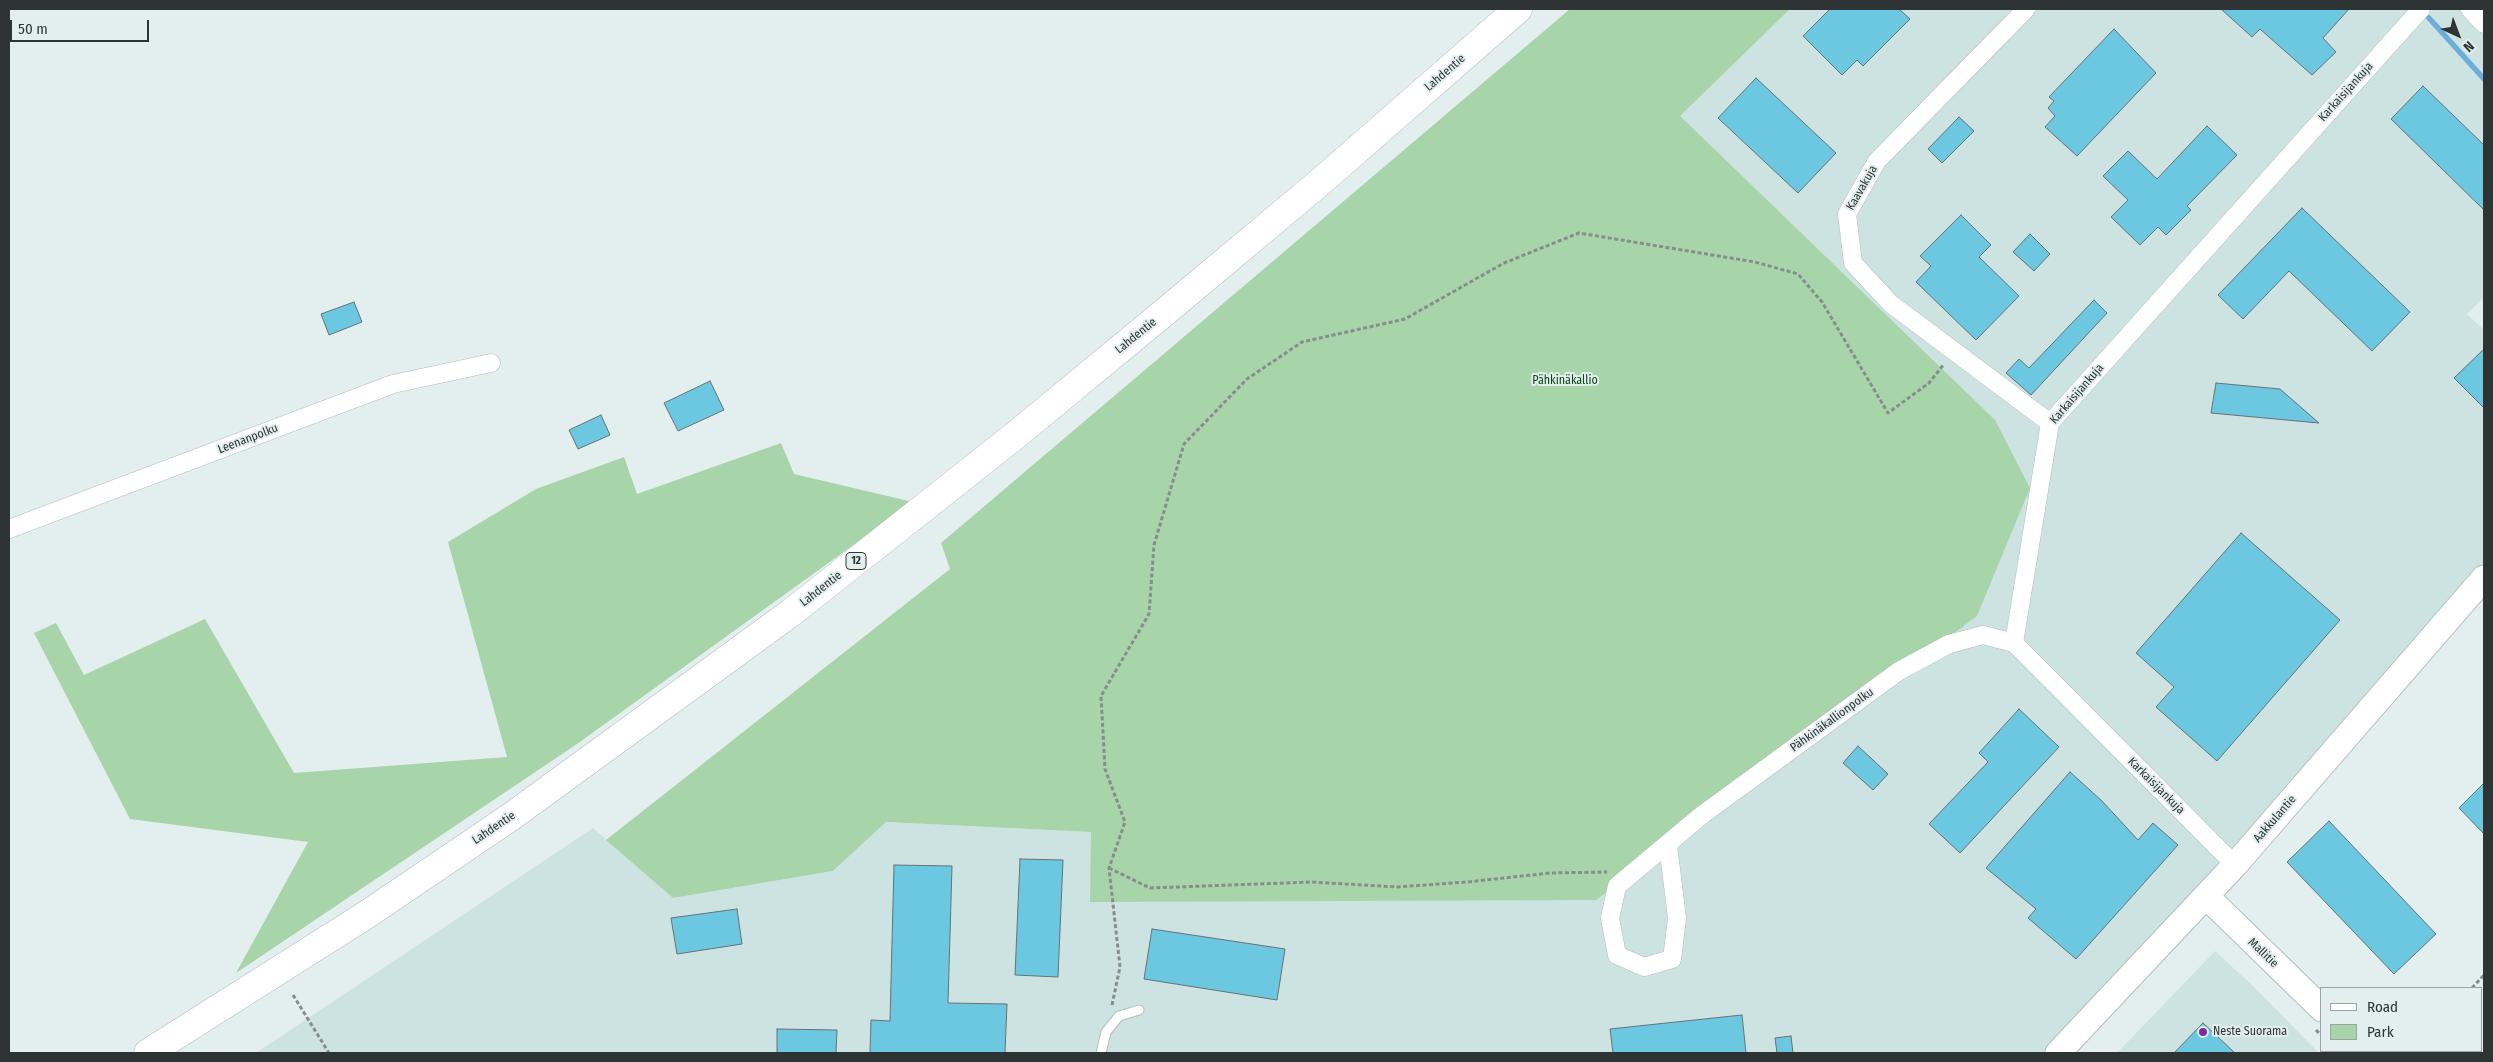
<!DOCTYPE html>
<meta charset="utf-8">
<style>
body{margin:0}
#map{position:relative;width:2493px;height:1062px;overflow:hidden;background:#e2efee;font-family:"Fira Sans Condensed",sans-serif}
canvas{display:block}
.frame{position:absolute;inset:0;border:10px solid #2e3333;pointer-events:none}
.legend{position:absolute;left:2320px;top:987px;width:162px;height:65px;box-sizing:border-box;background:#e2efee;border:1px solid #9aa4a3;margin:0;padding:6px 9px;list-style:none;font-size:15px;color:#2e3333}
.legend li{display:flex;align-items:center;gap:10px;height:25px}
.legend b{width:25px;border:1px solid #9aa4a3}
.north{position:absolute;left:2433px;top:10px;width:50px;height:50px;-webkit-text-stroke:4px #e2efee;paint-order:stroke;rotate:137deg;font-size:14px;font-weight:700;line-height:20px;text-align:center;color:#2e3333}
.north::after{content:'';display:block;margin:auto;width:18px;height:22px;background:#2e3333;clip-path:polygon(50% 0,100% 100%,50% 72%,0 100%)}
.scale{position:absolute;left:10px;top:20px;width:139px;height:22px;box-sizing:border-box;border:2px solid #2e3333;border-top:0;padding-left:6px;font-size:15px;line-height:18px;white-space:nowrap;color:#2e3333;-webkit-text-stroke:4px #e2efee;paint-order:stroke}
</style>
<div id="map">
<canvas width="2493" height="1062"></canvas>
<div class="frame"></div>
<ul class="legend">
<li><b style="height:6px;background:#fff"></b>Road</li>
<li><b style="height:14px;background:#a8d4a9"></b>Park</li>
</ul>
<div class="north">N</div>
<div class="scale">50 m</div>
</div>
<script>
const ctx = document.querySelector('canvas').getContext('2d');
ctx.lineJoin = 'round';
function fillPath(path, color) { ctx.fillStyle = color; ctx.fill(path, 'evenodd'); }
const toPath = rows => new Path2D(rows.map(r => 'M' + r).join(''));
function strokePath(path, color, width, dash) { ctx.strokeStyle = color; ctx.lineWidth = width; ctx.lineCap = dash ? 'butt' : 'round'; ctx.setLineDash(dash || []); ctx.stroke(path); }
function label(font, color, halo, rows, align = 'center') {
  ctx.font = font + ' "Fira Sans Condensed",sans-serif'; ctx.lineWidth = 4; ctx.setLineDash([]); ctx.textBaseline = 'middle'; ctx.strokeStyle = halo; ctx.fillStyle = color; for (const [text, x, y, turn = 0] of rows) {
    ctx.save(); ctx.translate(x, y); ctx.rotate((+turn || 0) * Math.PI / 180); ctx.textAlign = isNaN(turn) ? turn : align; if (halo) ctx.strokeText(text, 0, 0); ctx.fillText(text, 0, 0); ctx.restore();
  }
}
const built = toPath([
 [1790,9,2470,9,2484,24,2484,297,2467,314,2484,330,2484,577,2058,1053,256,1053,593,828,673,898,833,871,886,822,1092,832,1091,902,1680,115],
 [2215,951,2252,985,2319,1053,2117,1053]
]);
const green = toPath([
 [1570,9,1790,9,1680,116,1995,420,2030,488,1977,616,1596,900,1090,902,1091,832,886,822,833,871,673,898,606,840,950,569,941,543],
 [781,443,794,474,913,502,577,744,236,973,308,842,130,819,34,633,56,623,84,675,205,619,294,773,507,757,448,542,536,489,624,457,637,494]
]);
const stream = toPath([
 [2429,18,2484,79]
]);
const building = toPath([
 [1830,9,1899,9,1910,19,1863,66,1857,60,1842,75,1803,36,1830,9],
 [2221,9,2349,9,2323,38,2336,52,2312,75,2260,29,2252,37,2221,9],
 [2114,29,2156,73,2077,156,2045,127,2055,116,2048,108,2054,101,2049,97,2114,29],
 [1756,78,1836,153,1798,193,1718,118,1756,78],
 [2423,86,2484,145,2484,210,2391,119,2423,86],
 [1959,117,1974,131,1942,163,1928,149,1959,117],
 [2207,126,2237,155,2187,206,2191,210,2166,235,2158,227,2140,245,2111,217,2128,200,2103,176,2128,151,2157,179,2207,126],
 [2302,208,2410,312,2372,351,2289,271,2243,319,2218,295,2302,208],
 [1961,215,1991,245,1979,257,2019,296,1976,340,1916,282,1931,266,1920,256,1961,215],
 [2030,234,2050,254,2034,271,2013,252,2030,234],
 [2094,300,2107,313,2031,395,2006,373,2019,359,2029,368,2094,300],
 [354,302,362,322,329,335,321,314,354,302],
 [2484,349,2484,408,2454,378,2484,349],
 [710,381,724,410,678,431,664,403,710,381],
 [2216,383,2280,389,2319,423,2211,413,2216,383],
 [601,415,610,435,578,449,569,430,601,415],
 [2241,533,2340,620,2217,761,2156,707,2174,687,2136,653,2241,533],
 [2019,709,2059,747,1960,853,1929,824,1988,762,1979,753,2019,709],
 [1858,746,1888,774,1873,790,1843,763,1858,746],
 [2070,772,2102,801,2138,840,2153,823,2178,845,2076,959,2028,918,2036,909,1986,868,2070,772],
 [2484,783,2484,834,2459,808,2484,783],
 [2329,821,2436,934,2394,974,2287,862,2329,821],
 [1020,859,1063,860,1058,977,1015,975,1020,859],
 [894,865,952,866,948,1003,1007,1004,1005,1053,870,1053,871,1020,890,1021,894,865],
 [737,909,742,944,677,954,671,918,737,909],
 [1152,929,1285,949,1277,1000,1144,979,1152,929],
 [1742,1015,1746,1053,1613,1053,1610,1029,1742,1015],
 [2203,1023,2235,1053,2174,1053,2203,1023],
 [777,1029,837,1030,836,1053,777,1053,777,1029],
 [1791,1036,1793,1053,1777,1053,1775,1038,1791,1036]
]);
const path = toPath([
 [1109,868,1150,888,1311,882,1397,887,1467,882,1550,873,1607,872],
 [2472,988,2484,975],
 [293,995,329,1053],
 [1112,1005,1120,967,1109,868,1125,822,1105,769,1101,696,1149,614,1154,545,1184,444,1247,379,1302,342,1405,319,1504,263,1579,233,1755,262,1798,274,1822,302,1888,413,1929,383,1944,364],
 [2316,1030,2322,1036],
 [2337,1051,2339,1053],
 [2465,1051,2467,1053]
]);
const lane = toPath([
 [1101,1053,1106,1032,1119,1016,1139,1010]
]);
const street = toPath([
 [2026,9,1877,161,1847,214,1853,263,1891,304,2050,423],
 [2470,9,2484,24],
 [9,529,393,384,491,363],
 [1668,845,1677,918,1672,959,1644,967,1617,955,1610,918,1617,886,1702,815,1899,671,1949,644,1983,635,2014,643],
 [2235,865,2014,643,2050,423,2421,9]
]);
const secondary = toPath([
 [2206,896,2322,1009],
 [2366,1051,2368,1053],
 [2058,1053,2235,865,2484,578]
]);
const highway = toPath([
 [148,1053,366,915,512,816,792,612,1017,434,1166,311,1319,183,1518,9]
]);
const markers = [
 [2203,1032,5,"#7c2c9c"]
];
const shields = [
 [856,561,20]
];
const shieldNames = [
 ["12",856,561]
];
const streetNames = [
 ["Lahdentie",1445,73,-41],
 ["Karkaisijankuja",2346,92,-48],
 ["Kaavakuja",1862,188,-60],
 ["Lahdentie",1136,336,-39],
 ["Karkaisijankuja",2077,394,-49],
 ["Leenanpolku",248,439,-21],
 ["Lahdentie",821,589,-38],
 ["Pähkinäkallionpolku",1832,720,-36],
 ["Karkaisijankuja",2156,786,45],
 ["Aakkulantie",2275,819,-49],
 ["Lahdentie",494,828,-34],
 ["Mallitie",2263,953,44]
];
const parkNames = [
 ["Pähkinäkallio",1565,381]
];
const poiNames = [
 ["Neste Suorama",2213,1032]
];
fillPath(built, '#cde3e2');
fillPath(green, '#a8d4a9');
strokePath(stream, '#6eacda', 5.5);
fillPath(building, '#6cc7e0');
strokePath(building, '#687275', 1);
strokePath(lane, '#b3bebe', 11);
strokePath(street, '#b3bebe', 19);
strokePath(secondary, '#b3bebe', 27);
strokePath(highway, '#b3bebe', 29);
strokePath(path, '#858e8d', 3, [4, 2.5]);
strokePath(lane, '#fff', 9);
strokePath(street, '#fff', 18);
strokePath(secondary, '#fff', 25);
strokePath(highway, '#fff', 28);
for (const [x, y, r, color] of markers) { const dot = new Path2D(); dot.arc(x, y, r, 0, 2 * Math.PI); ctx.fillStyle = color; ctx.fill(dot); strokePath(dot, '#e2efee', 2); }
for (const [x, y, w] of shields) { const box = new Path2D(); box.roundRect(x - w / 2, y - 8.5, w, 17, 4); ctx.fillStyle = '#e2efee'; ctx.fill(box); strokePath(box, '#2e3333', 1); }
label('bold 11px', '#2e3333', null, shieldNames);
label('12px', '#2e3333', '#e2efee', streetNames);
label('12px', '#0b4715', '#e2efee', parkNames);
label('12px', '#2e3333', '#e2efee', poiNames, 'left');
</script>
